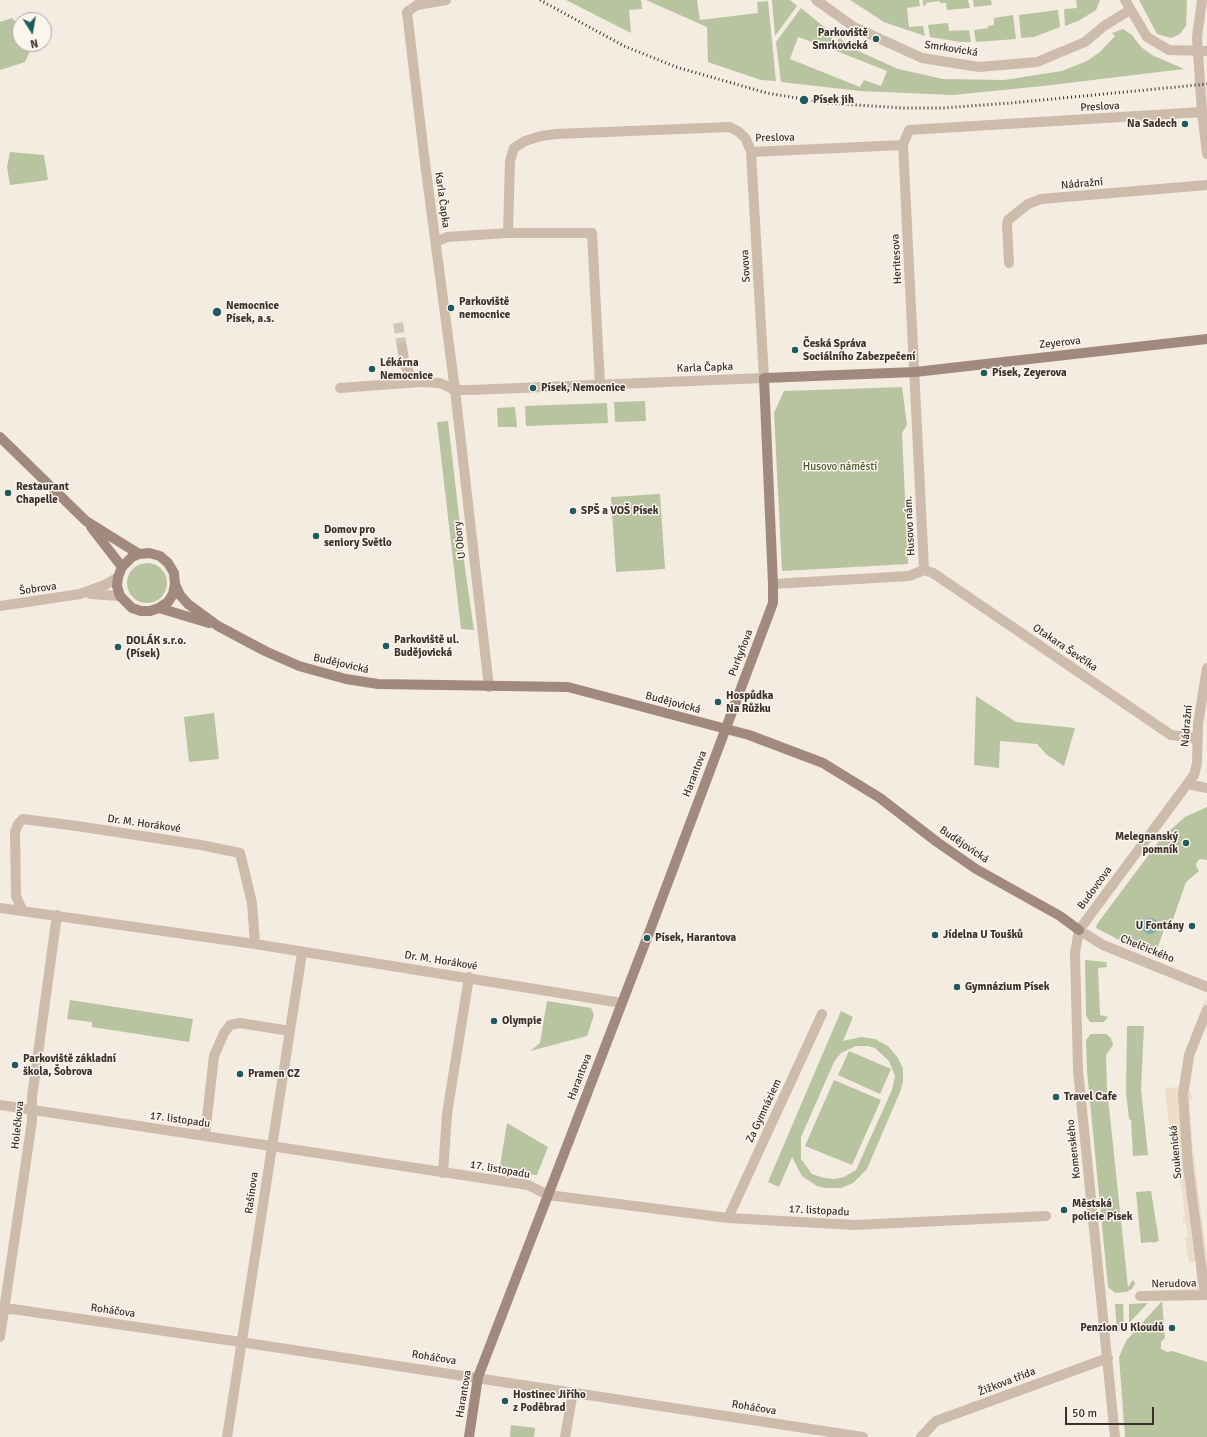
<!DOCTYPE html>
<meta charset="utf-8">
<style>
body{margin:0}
#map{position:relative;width:1207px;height:1437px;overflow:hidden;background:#f4ebe1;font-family:Signika,sans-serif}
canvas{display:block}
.north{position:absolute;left:12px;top:12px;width:40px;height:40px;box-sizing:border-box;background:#fbf5ee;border:1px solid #aea6a0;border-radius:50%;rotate:169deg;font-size:11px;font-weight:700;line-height:16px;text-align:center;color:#3b302b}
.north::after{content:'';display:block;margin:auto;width:14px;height:18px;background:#1f5a5e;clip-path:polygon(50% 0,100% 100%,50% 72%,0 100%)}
.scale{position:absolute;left:1065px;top:1407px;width:89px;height:18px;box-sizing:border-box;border:2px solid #3b302b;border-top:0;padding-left:5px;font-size:12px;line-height:14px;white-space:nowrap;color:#3b302b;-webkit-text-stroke:3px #fbf5ee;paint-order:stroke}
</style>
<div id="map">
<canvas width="1207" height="1437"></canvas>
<div class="north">N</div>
<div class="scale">50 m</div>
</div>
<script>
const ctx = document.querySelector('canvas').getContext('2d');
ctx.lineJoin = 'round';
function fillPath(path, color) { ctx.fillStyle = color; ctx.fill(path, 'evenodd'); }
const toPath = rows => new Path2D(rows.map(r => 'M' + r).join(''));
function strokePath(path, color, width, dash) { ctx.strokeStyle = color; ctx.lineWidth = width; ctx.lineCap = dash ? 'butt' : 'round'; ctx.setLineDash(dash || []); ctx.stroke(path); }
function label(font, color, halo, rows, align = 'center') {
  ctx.font = font + ' Signika,sans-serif'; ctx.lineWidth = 3; ctx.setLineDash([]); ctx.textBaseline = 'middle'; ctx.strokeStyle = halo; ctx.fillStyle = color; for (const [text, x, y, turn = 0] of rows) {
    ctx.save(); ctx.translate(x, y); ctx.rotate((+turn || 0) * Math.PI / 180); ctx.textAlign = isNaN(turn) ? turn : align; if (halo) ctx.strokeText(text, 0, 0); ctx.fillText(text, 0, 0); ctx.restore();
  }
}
const green = toPath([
 [566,0,641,0,642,9,629,10,631,33],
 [646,0,697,0,700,20,758,13,757,2,768,1,776,81,761,80,708,62,707,27],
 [772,0,790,0,797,6,775,36],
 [850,0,919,0,920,6,907,8,909,27,923,26,925,36,884,22],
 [923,0,968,0,970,8,947,10,946,3,940,3,939,1,926,3,926,5,923,6],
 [973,0,991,0,992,5,974,7],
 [1076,0,1100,0,1096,10,1080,20,1065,26,1064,9,1077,8],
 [1139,0,1187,0,1186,26,1180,34,1171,38,1157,34],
 [801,8,834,35,828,48,798,37,790,59,860,87,864,80,881,86,887,71,834,50,839,38,856,50,898,69,943,79,1004,80,1062,71,1087,61,1100,52,1115,36,1112,33,1123,29,1132,35,1141,47,1152,55,1184,69,1043,86,953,95,860,91,781,82,776,42],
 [1058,10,1060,27,1034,37,1021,38,1019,15],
 [1013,15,1016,39,976,42,974,30,988,28,988,26,994,25,994,18],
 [12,18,20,27,20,44,33,44,25,62,0,70,0,22],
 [948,23,949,31,969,30,971,42,960,42,930,37,928,25],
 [10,152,44,155,48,180,10,185,7,167],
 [902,387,907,425,902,433,908,564,782,571,774,413,784,391],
 [645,401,646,421,615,422,614,402],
 [607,403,608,423,526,426,525,406],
 [515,407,517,427,498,427,497,408],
 [448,421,465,568,474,630,461,629,437,422],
 [660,494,665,569,616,572,611,497],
 '127 583a20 20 0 1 1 40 0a20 20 0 1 1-40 0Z',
 [976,696,1016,722,1075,728,1064,766,1047,755,1037,744,1000,741,999,768,974,765],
 [214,713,219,759,189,762,184,717],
 [1207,807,1207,860,1200,859,1197,862,1196,866,1199,871,1186,882,1172,922,1167,920,1155,956,1143,952,1096,928,1097,924,1162,837,1185,817],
 [1085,960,1106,962,1107,967,1098,968,1100,1015,1108,1017,1104,1022,1090,1022,1086,1016],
 [70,1000,193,1019,189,1042,92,1027,92,1022,67,1019],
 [547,1001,591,1008,594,1015,587,1036,530,1051,540,1043],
 [841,1011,853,1017,843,1041,861,1037,875,1039,888,1046,898,1058,903,1069,903,1082,900,1092,867,1169,853,1183,841,1188,825,1188,817,1186,802,1176,792,1157,779,1187,768,1182],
 [856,1046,868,1046,875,1048,889,1061,895,1076,892,1090,856,1170,844,1177,834,1179,824,1178,812,1174,801,1159,801,1137,834,1062,841,1053],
 [1127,1026,1144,1026,1141,1089,1148,1155,1133,1156,1131,1120,1129,1119,1126,1092],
 [1091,1034,1106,1034,1111,1038,1113,1045,1106,1055,1107,1088,1128,1287,1133,1280,1135,1283,1132,1289,1126,1292,1115,1293,1108,1287,1087,1071,1086,1040],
 [849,1051,891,1069,880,1094,838,1075],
 [834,1080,881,1100,852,1165,805,1146],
 [507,1123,548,1147,537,1175,499,1172],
 [1151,1191,1159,1241,1153,1243,1153,1242,1141,1243,1136,1192],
 [1162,1301,1165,1338,1161,1342,1161,1349,1167,1352,1172,1351,1207,1362,1207,1437,1125,1437,1119,1357,1126,1341],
 [1148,1303,1129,1323,1129,1304],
 [1115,1304,1123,1304,1124,1327,1117,1333],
 [511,1425,535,1428,534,1437,510,1437]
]);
const plaza = toPath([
 [1206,998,1207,1025,1195,1055,1189,1092,1191,1093,1192,1100,1189,1101,1192,1142,1207,1259,1207,1300,1162,1301,1161,1290,1196,1289,1196,1262,1189,1263,1185,1238,1188,1237,1186,1223,1183,1223,1183,1217,1185,1217,1182,1188,1181,1188,1177,1152,1172,1152,1165,1089,1181,1086,1185,1058,1191,1035]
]);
const water = toPath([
 '1142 926a8 8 0 1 1 16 0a8 8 0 1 1-16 0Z'
]);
const streetTunnel = toPath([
 [398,323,402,347]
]);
const street = toPath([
 [446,0,417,5,407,12,425,163,455,390,489,687],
 [816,0,854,27,922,58,979,67,1037,62,1085,42,1104,26,1130,10],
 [1125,0,1147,37,1169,50,1207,51],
 [1202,0,1197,37,1202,112,1207,154],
 [508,233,592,233,600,385],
 [436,242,447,237,508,233,510,161,514,148,525,141,541,136,556,134,730,127,739,132,746,139,751,152,903,145],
 [1009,263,1007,225,1008,220,1028,204,1041,199,1207,185],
 [402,347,405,366,411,375,420,382],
 [340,388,420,382,440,383,455,390,471,390,764,378,751,152],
 [924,570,903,145,909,130,1202,112],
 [924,570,933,573,1171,735,1196,738],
 [773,584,909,576,924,570],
 [90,594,120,596],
 [0,606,80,594,107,584,118,577],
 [1188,784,1207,788],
 [0,908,255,944,622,1003],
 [22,910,16,896,15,832,18,824,23,819,77,826,201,845,240,853,252,903,255,944],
 [1079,930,1103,945,1207,987],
 [0,1105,528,1185,548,1195,728,1218,854,1225,1046,1216],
 [205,1135,214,1056,224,1033,230,1025,240,1023,290,1031],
 [443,1173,447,1114,469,977],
 [728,1218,822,1014],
 [1205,1295,1188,1166,1183,1094,1189,1055,1207,1010],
 [1140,1296,1207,1295],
 [0,1311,12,1309,234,1341,863,1437],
 [0,1337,32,1121,32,1097,57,915],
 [227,1437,302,953],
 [565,1437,573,1392],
 [921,1437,936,1421,1108,1358],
 [1115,1437,1078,1070,1075,953,1079,930,1194,775,1197,763,1198,724,1207,668]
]);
const secondary = toPath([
 [0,437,86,521,139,554],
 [91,527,122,567],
 [175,584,173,594,168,602,159,608,150,611,141,611,132,608,120,596,117,586,118,577,122,567,132,557,139,554,149,553,160,556,168,563,174,573,175,584,180,595,188,604,218,626,265,651,299,666,346,679,378,684,568,687,749,735,823,763,880,798,937,842,976,869,1060,916,1079,930],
 [159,608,209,623],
 [469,1437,478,1377,647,938,773,603,773,584,764,378,915,372,1207,339]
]);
const rail = toPath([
 [540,0,624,46,676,67,767,93,827,103,902,108,942,108,1011,103,1207,84]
]);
const markers = [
 [876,39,4,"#1f5a5e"],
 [804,100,5,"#1f5a5e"],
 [1185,124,4,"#1f5a5e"],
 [451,308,4,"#1f5a5e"],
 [217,312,5,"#1f5a5e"],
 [795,350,4,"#1f5a5e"],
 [372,369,4,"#1f5a5e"],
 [984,373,4,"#1f5a5e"],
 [533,388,4,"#1f5a5e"],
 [8,493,4,"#1f5a5e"],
 [573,511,4,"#1f5a5e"],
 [316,536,4,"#1f5a5e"],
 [386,646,4,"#1f5a5e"],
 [118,647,4,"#1f5a5e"],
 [718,702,4,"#1f5a5e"],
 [1186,843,4,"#1f5a5e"],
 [1192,926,4,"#1f5a5e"],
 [935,935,4,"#1f5a5e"],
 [647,938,4,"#1f5a5e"],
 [957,987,4,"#1f5a5e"],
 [494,1021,4,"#1f5a5e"],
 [15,1065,4,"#1f5a5e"],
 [240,1074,4,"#1f5a5e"],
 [1056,1097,4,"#1f5a5e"],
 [1064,1210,4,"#1f5a5e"],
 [1172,1328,4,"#1f5a5e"],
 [505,1401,4,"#1f5a5e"]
];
const poiNames = [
 ["Parkoviště",868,33,"right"],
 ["Smrkovická",868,46,"right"],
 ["Písek jih",813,100],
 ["Na Sadech",1177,124,"right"],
 ["Parkoviště",459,302],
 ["nemocnice",459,315],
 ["Nemocnice",226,306],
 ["Písek, a.s.",226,319],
 ["Česká Správa",803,344],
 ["Sociálního Zabezpečení",803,357],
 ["Lékárna",380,363],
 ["Nemocnice",380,376],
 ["Písek, Zeyerova",992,373],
 ["Písek, Nemocnice",541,388],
 ["Restaurant",16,487],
 ["Chapelle",16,500],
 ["SPŠ a VOŠ Písek",581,511],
 ["Domov pro",324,530],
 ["seniory Světlo",324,543],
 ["Parkoviště ul.",394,640],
 ["Budějovická",394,653],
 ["DOLÁK s.r.o.",126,641],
 ["(Písek)",126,654],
 ["Hospůdka",726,696],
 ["Na Růžku",726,709],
 ["Melegnanský",1178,837,"right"],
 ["pomník",1178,850,"right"],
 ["U Fontány",1184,926,"right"],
 ["Jídelna U Toušků",943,935],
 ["Písek, Harantova",655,938],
 ["Gymnázium Písek",965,987],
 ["Olympie",502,1021],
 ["Parkoviště základní",23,1059],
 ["škola, Šobrova",23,1072],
 ["Pramen CZ",248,1074],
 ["Travel Cafe",1064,1097],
 ["Městská",1072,1204],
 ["policie Písek",1072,1217],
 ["Penzion U Kloudů",1164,1328,"right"],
 ["Hostinec Jiřího",513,1395],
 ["z Poděbrad",513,1408]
];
const streetNames = [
 ["Smrkovická",951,49,9],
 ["Preslova",1100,107,-3],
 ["Preslova",775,138,-1],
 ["Nádražní",1082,184,-5],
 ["Karla Čapka",442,200,82],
 ["Heritesova",897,259,-93],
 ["Sovova",746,266,-93],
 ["Zeyerova",1060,343,-6],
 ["Karla Čapka",705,368,-2],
 ["Husovo nám.",910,526,-93],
 ["U Obory",460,540,-97],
 ["Šobrova",38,589,-8],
 ["Otakara Ševčíka",1065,648,34],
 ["Purkyňova",741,653,-69],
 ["Budějovická",341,664,13],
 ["Budějovická",673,703,15],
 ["Nádražní",1187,726,-85],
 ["Harantova",695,774,-69],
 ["Dr. M. Horákové",144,824,8],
 ["Budějovická",964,845,34],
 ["Budovcova",1095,888,-54],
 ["Chelčického",1147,949,22],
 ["Dr. M. Horákové",441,961,9],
 ["Harantova",580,1077,-69],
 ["Za Gymnáziem",764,1111,-65],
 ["17. listopadu",180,1120,8],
 ["Holečkova",18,1125,-84],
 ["Komenského",1074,1149,-96],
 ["Soukenická",1176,1152,-95],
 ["17. listopadu",500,1170,10],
 ["Rašínova",252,1193,-82],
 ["17. listopadu",819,1211,3],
 ["Nerudova",1174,1284,-1],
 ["Roháčova",113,1311,8],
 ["Roháčova",434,1358,9],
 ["Žižkova třída",1007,1382,-21],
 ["Harantova",464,1394,-80],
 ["Roháčova",754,1408,9]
];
const parkNames = [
 ["Husovo náměstí",840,467]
];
fillPath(green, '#b8c4a0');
fillPath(plaza, '#ecdcc8');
fillPath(water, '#7fb0b2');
strokePath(streetTunnel, '#cfc6bd', 10, [10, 5]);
strokePath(street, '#cdbbac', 10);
strokePath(secondary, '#a18a7d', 10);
strokePath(rail, '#3b302b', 3, [1, 3]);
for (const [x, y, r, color] of markers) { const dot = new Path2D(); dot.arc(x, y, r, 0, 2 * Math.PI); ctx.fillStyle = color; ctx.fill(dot); strokePath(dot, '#fbf5ee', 1.5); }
label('bold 11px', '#3b302b', '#fbf5ee', poiNames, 'left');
label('11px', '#3b302b', '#fbf5ee', streetNames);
label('11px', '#4a5a2e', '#fbf5ee', parkNames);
</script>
